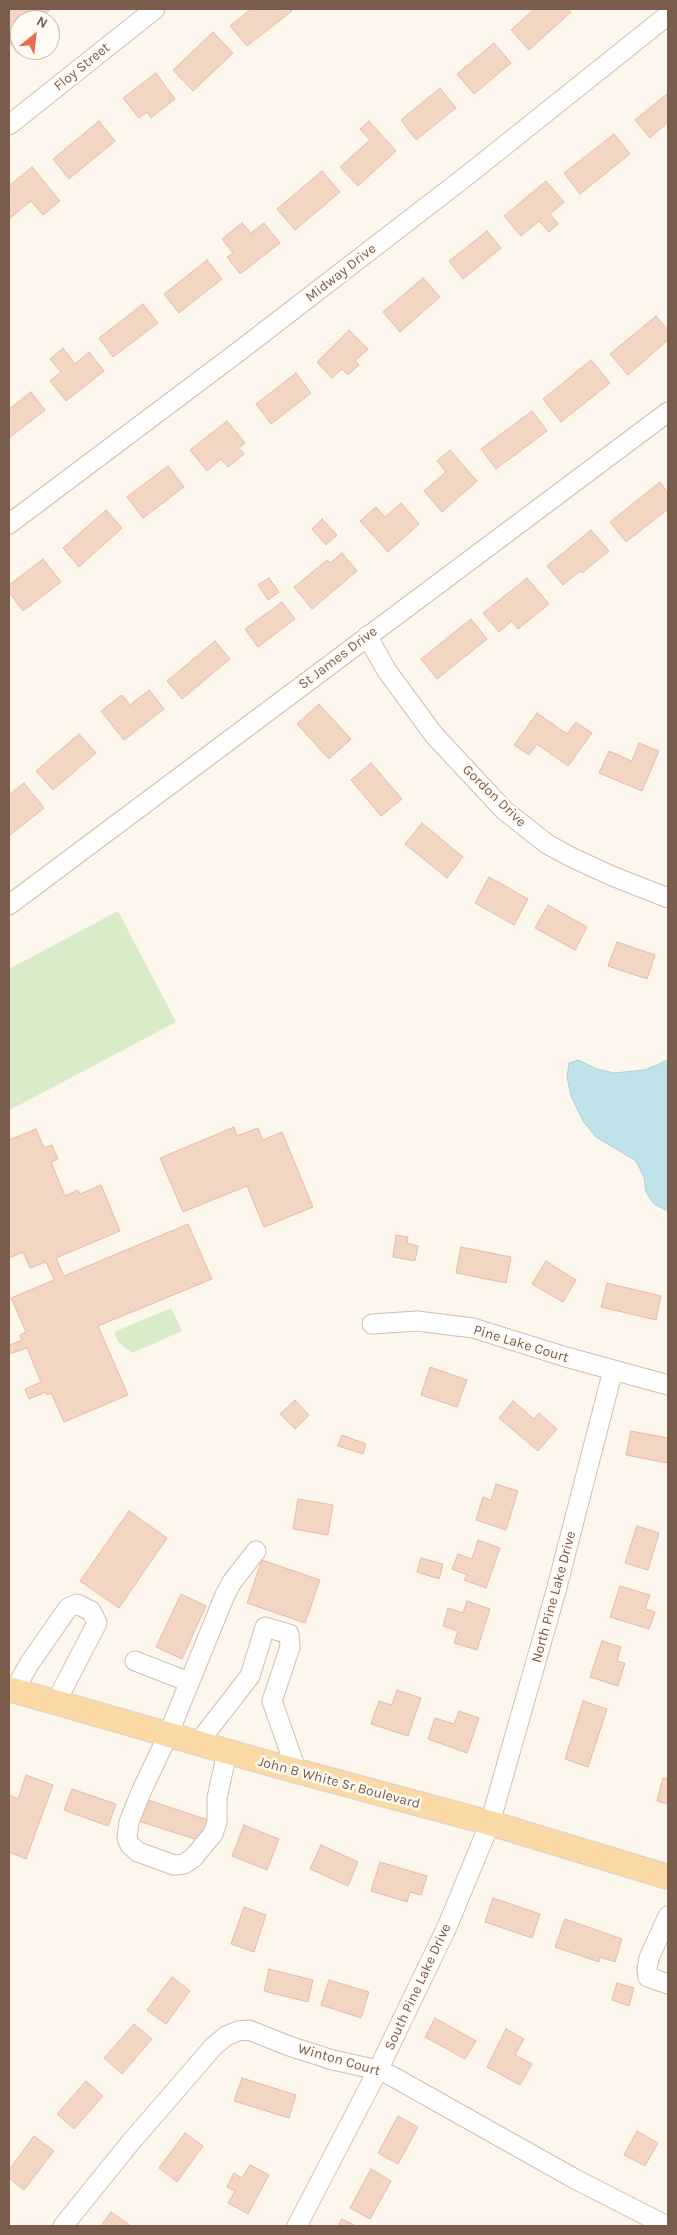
<!DOCTYPE html>
<style>
body{margin:0}
#map{position:relative;width:677px;height:2235px;overflow:hidden;background:#fdf6ec;font-family:Karla,sans-serif}
canvas{display:block}
.frame{position:absolute;inset:0;border:10px solid #7a5c4d;pointer-events:none}
.north{position:absolute;left:10px;top:10px;width:50px;height:50px;box-sizing:border-box;background:#fffaf3;border:1px solid #cabbb1;border-radius:50%;rotate:29deg;font-size:14px;font-weight:700;line-height:20px;text-align:center;color:#7a5c4d}
.north::after{content:'';display:block;margin:auto;width:18px;height:22px;background:#e76f51;clip-path:polygon(50% 0,100% 100%,50% 72%,0 100%)}
</style>
<div id="map">
<canvas width="677" height="2235"></canvas>
<div class="frame"></div>
<div class="north">N</div>
</div>
<script>
const ctx = document.querySelector('canvas').getContext('2d');
ctx.lineJoin = 'round';
function fillPath(path, color) { ctx.fillStyle = color; ctx.fill(path, 'evenodd'); }
const toPath = rows => new Path2D(rows.map(r => 'M' + r).join(''));
function strokePath(path, color, width, dash) { ctx.strokeStyle = color; ctx.lineWidth = width; ctx.lineCap = dash ? 'butt' : 'round'; ctx.setLineDash(dash || []); ctx.stroke(path); }
function label(font, color, halo, rows, align = 'center') {
  ctx.font = font + ' Karla,sans-serif'; ctx.lineWidth = 5; ctx.setLineDash([]); ctx.textBaseline = 'middle'; ctx.strokeStyle = halo; ctx.fillStyle = color; for (const [text, x, y, turn = 0] of rows) {
    ctx.save(); ctx.translate(x, y); ctx.rotate((+turn || 0) * Math.PI / 180); ctx.textAlign = isNaN(turn) ? turn : align; if (halo) ctx.strokeText(text, 0, 0); ctx.fillText(text, 0, 0); ctx.restore();
  }
}
const green = toPath([
 [118,911,176,1022,10,1110,9,969],
 [171,1308,182,1331,132,1353,118,1342,114,1332]
]);
const water = toPath([
 [578,1060,597,1069,614,1073,645,1070,668,1060,668,1211,654,1204,646,1192,644,1177,636,1161,596,1137,583,1121,571,1096,567,1077,569,1063,578,1060]
]);
const building = toPath([
 [9,9,51,9,38,20,20,20,20,37,9,47,9,9],
 [251,9,289,9,292,11,247,46,230,26,251,9],
 [534,9,568,9,571,12,529,50,511,30,534,9],
 [213,32,233,53,193,91,173,70,213,32],
 [494,43,511,63,474,94,457,74,494,43],
 [156,73,175,99,151,118,147,112,139,118,123,98,156,73],
 [440,88,456,108,416,140,401,120,440,88],
 [668,93,668,122,650,138,635,120,668,93],
 [99,121,115,141,69,179,53,159,99,121],
 [369,121,396,151,358,186,340,167,370,140,360,129,369,121],
 [614,134,630,154,580,194,564,173,614,134],
 [32,167,60,201,43,215,31,201,9,219,9,186,32,167],
 [322,171,340,192,295,230,277,209,322,171],
 [546,181,564,202,550,214,558,224,549,232,539,221,521,236,504,216,546,181],
 [242,223,251,233,264,223,280,243,240,274,227,257,233,253,222,239,242,223],
 [487,231,501,248,463,279,449,261,487,231],
 [207,260,222,279,179,313,164,294,207,260],
 [423,278,440,297,400,332,383,312,423,278],
 [143,304,158,323,113,357,99,338,143,304],
 [656,316,668,330,668,340,628,375,610,354,656,316],
 [349,330,368,349,355,361,359,365,348,375,342,369,332,378,317,362,349,330],
 [63,348,75,364,89,352,104,371,66,401,50,381,61,372,50,359,63,348],
 [591,360,610,383,561,422,543,399,591,360],
 [296,373,311,393,271,424,256,404,296,373],
 [31,392,45,410,9,438,9,409,31,392],
 [532,411,547,431,496,469,481,449,532,411],
 [227,421,245,443,239,448,244,454,228,467,221,459,207,471,190,450,227,421],
 [450,450,477,481,442,512,424,491,446,472,437,461,450,450],
 [168,466,184,487,143,518,127,497,168,466],
 [660,482,668,493,668,509,626,542,610,522,660,482],
 [401,503,419,524,388,552,360,521,376,507,385,517,401,503],
 [106,510,122,528,79,567,63,548,106,510],
 [322,519,337,535,326,545,312,529,322,519],
 [591,530,609,551,582,573,580,571,563,585,547,566,591,530],
 [342,553,357,571,312,609,294,587,327,560,330,563,342,553],
 [43,559,61,582,23,611,9,592,9,585,43,559],
 [269,578,279,592,268,600,258,585,269,578],
 [527,578,549,604,518,629,512,621,499,632,483,613,527,578],
 [282,602,295,619,258,647,245,629,282,602],
 [471,619,487,639,437,679,421,659,471,619],
 [215,641,230,659,182,699,167,681,215,641],
 [149,690,164,709,124,740,101,711,122,695,130,705,149,690],
 [319,704,351,739,329,759,297,724,319,704],
 [537,713,567,734,576,722,592,733,568,766,537,744,529,755,514,745,537,713],
 [79,734,96,753,53,790,36,771,79,734],
 [639,743,659,751,642,791,599,773,609,751,632,761,639,743],
 [371,763,402,799,381,816,351,780,371,763],
 [24,783,44,808,9,836,9,795,24,783],
 [422,823,463,857,447,878,405,844,422,823],
 [489,877,528,899,514,925,475,903,489,877],
 [548,905,587,927,575,950,535,928,548,905],
 [617,942,655,955,647,979,608,966,617,942],
 [234,1127,237,1136,258,1128,263,1140,282,1132,313,1207,264,1227,247,1186,183,1212,160,1158,234,1127],
 [36,1129,44,1148,52,1145,58,1159,51,1162,65,1196,78,1190,80,1194,101,1185,120,1231,56,1258,64,1276,188,1224,212,1279,98,1326,128,1395,64,1422,51,1393,47,1395,46,1392,29,1399,25,1389,41,1382,27,1348,9,1354,9,1345,22,1340,20,1335,26,1332,11,1298,54,1280,46,1262,30,1268,23,1252,9,1258,9,1140,36,1129],
 [396,1235,408,1237,407,1243,418,1246,415,1261,393,1257,396,1235],
 [461,1247,511,1257,506,1283,456,1273,461,1247],
 [546,1261,576,1280,563,1302,532,1284,546,1261],
 [607,1283,661,1296,656,1320,601,1307,607,1283],
 [430,1367,467,1380,457,1407,421,1395,430,1367],
 [295,1400,309,1415,295,1429,280,1414,295,1400],
 [513,1401,534,1419,539,1413,557,1429,538,1451,499,1418,513,1401],
 [631,1431,668,1438,668,1463,626,1455,631,1431],
 [342,1435,366,1444,363,1454,338,1446,342,1435],
 [496,1484,518,1491,506,1530,476,1520,483,1497,491,1500,496,1484],
 [298,1499,333,1505,328,1535,293,1529,298,1499],
 [129,1511,167,1538,119,1608,80,1581,129,1511],
 [637,1526,659,1533,648,1570,625,1563,637,1526],
 [478,1540,500,1548,486,1588,464,1580,467,1575,452,1569,458,1554,472,1559,478,1540],
 [421,1558,443,1564,439,1579,417,1572,421,1558],
 [262,1560,320,1580,305,1623,247,1603,262,1560],
 [620,1586,650,1595,645,1609,655,1612,649,1629,610,1617,620,1586],
 [181,1594,206,1606,182,1659,156,1647,181,1594],
 [467,1601,490,1609,477,1650,454,1643,458,1631,443,1626,448,1608,463,1613,467,1601],
 [602,1641,621,1647,617,1661,625,1663,618,1686,590,1677,602,1641],
 [397,1690,421,1698,408,1736,371,1724,379,1701,392,1705,397,1690],
 [583,1701,607,1709,588,1767,565,1759,583,1701],
 [459,1711,479,1718,467,1753,428,1739,435,1718,454,1724,459,1711],
 [26,1775,53,1785,26,1859,9,1852,9,1795,18,1799,26,1775],
 [668,1777,668,1804,657,1801,663,1778,668,1779,668,1777],
 [72,1789,116,1804,108,1826,64,1810,72,1789],
 [139,1797,208,1820,201,1841,132,1819,139,1797],
 [244,1825,279,1839,267,1870,232,1856,244,1825],
 [321,1845,358,1862,348,1886,310,1869,321,1845],
 [380,1862,427,1876,421,1895,410,1892,407,1902,371,1891,380,1862],
 [493,1898,540,1914,532,1938,485,1922,493,1898],
 [244,1907,266,1915,254,1952,231,1944,244,1907],
 [565,1919,622,1939,615,1962,600,1957,599,1962,555,1947,565,1919],
 [269,1969,313,1980,308,2002,264,1991,269,1969],
 [172,1977,190,1991,166,2024,147,2010,172,1977],
 [329,1980,369,1992,361,2018,321,2005,329,1980],
 [617,1983,634,1988,629,2006,612,2000,617,1983],
 [435,2018,476,2041,465,2059,425,2037,435,2018],
 [134,2024,152,2039,122,2074,104,2058,134,2024],
 [506,2029,524,2039,515,2055,532,2064,520,2085,487,2067,506,2029],
 [242,2078,296,2095,289,2118,234,2101,242,2078],
 [86,2081,103,2096,74,2129,57,2114,86,2081],
 [398,2116,418,2127,398,2164,378,2153,398,2116],
 [637,2131,658,2143,645,2166,624,2155,637,2131],
 [185,2133,203,2146,177,2182,159,2168,185,2133],
 [34,2136,54,2151,24,2190,9,2178,9,2170,34,2136],
 [250,2165,269,2175,248,2214,228,2203,235,2191,227,2187,234,2173,242,2178,250,2165],
 [371,2169,391,2181,370,2219,350,2208,371,2169],
 [111,2212,131,2226,101,2226,111,2212],
 [342,2219,356,2226,338,2226,342,2219]
]);
const minor = toPath([
 [9,125,155,9],
 [9,524,242,349,469,174,668,15],
 [367,636,387,671,434,735,504,810,547,844,571,857,612,876,668,898],
 [9,905,668,412],
 [372,1324,417,1321,473,1328,566,1357,668,1385],
 [135,1661,189,1682],
 [14,1691,29,1664,68,1608,77,1604,91,1611,97,1623,56,1702],
 [198,1743,250,1676,265,1627,289,1634,290,1647,272,1701,297,1772],
 [227,1752,217,1798,217,1822,213,1834,193,1858,184,1864,174,1865,138,1852,130,1845,127,1838,129,1822,141,1792,168,1735,225,1595,232,1582,256,1551],
 [668,1916,649,1958,647,1969,648,1977,668,1984],
 [63,2226,130,2143,214,2046,226,2036,238,2031,249,2030,289,2046,333,2060,378,2070,390,2075,575,2179,667,2226],
 [297,2226,378,2070,447,1927,490,1823,556,1591,613,1370]
]);
const major = toPath([
 [9,1689,271,1764,490,1823,668,1877]
]);
const streetNames = [
 ["Floy Street",82,67,-39],
 ["Midway Drive",341,273,-38],
 ["St James Drive",338,658,-37],
 ["Gordon Drive",494,796,44],
 ["Pine Lake Court",521,1344,17],
 ["North Pine Lake Drive",554,1597,-75],
 ["John B White Sr Boulevard",339,1783,15],
 ["South Pine Lake Drive",418,1987,-65],
 ["Winton Court",339,2060,16]
];
fillPath(green, '#d8ecc9');
fillPath(water, '#bfe3e8');
strokePath(water, '#a5d3da', 1);
fillPath(building, '#f3d5c3');
strokePath(building, '#e6bba3', 1);
strokePath(minor, '#d1beb0', 21);
strokePath(major, '#dad1cd', 26);
strokePath(minor, '#fff', 19);
strokePath(major, '#fbd9a5', 24);
label('14px', '#7a5c4d', '#fffaf3', streetNames);
</script>
